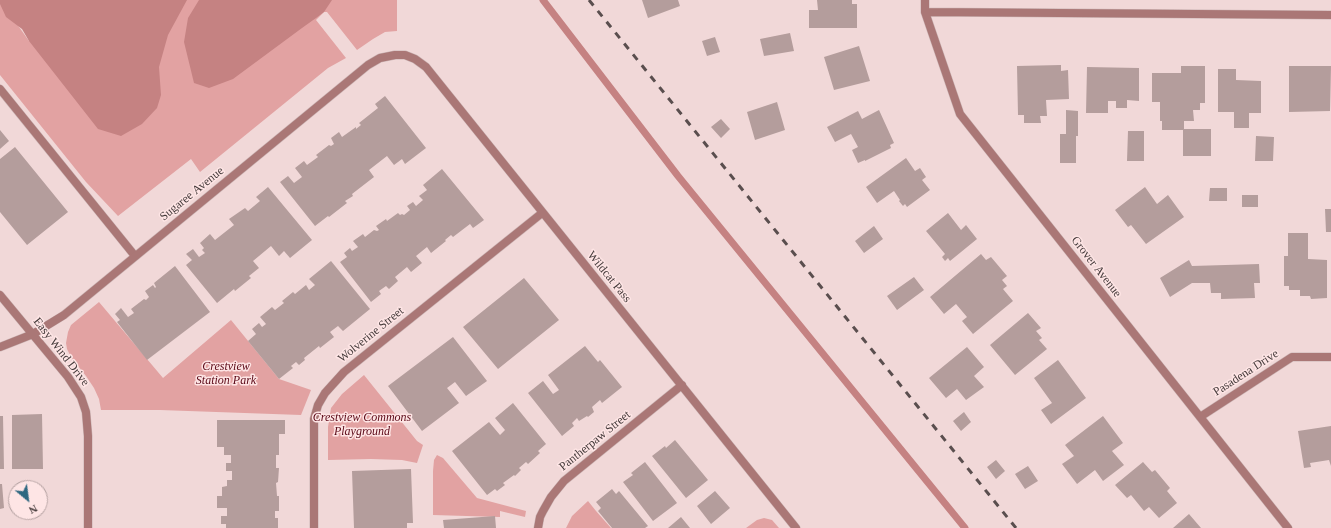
<!DOCTYPE html>
<style>
body{margin:0}
#map{position:relative;width:1331px;height:528px;overflow:hidden;background:#f1d8d8;font-family:"Times New Roman",serif}
canvas{display:block}
.north{position:absolute;left:8px;top:480px;width:40px;height:40px;box-sizing:border-box;background:#fee5e5;border:1px solid #b4a1a1;border-radius:50%;rotate:151deg;font-size:11px;font-weight:700;line-height:16px;text-align:center;color:#443a3a}
.north::after{content:'';display:block;margin:auto;width:14px;height:18px;background:#2e6780;clip-path:polygon(50% 0,100% 100%,50% 72%,0 100%)}
</style>
<div id="map">
<canvas width="1331" height="528"></canvas>
<div class="north">N</div>
</div>
<script>
const ctx = document.querySelector('canvas').getContext('2d');
ctx.lineJoin = 'round';
function fillPath(path, color) { ctx.fillStyle = color; ctx.fill(path, 'evenodd'); }
const toPath = rows => new Path2D(rows.map(r => 'M' + r).join(''));
function strokePath(path, color, width, dash) { ctx.strokeStyle = color; ctx.lineWidth = width; ctx.lineCap = dash ? 'butt' : 'round'; ctx.setLineDash(dash || []); ctx.stroke(path); }
function label(font, color, halo, rows, align = 'center') {
  ctx.font = font + ' "Times New Roman",serif'; ctx.lineWidth = 3; ctx.setLineDash([]); ctx.textBaseline = 'middle'; ctx.strokeStyle = halo; ctx.fillStyle = color; for (const [text, x, y, turn = 0] of rows) {
    ctx.save(); ctx.translate(x, y); ctx.rotate((+turn || 0) * Math.PI / 180); ctx.textAlign = isNaN(turn) ? turn : align; if (halo) ctx.strokeText(text, 0, 0); ctx.fillText(text, 0, 0); ctx.restore();
  }
}
const green = toPath([
 [0,0,29,41,177,0,397,0,397,31,385,32,373,39,357,50,327,12,324,12,316,20,346,58,328,68,200,172,191,159,118,216,86,182,0,75],
 [99,302,163,378,231,320,279,379,311,390,301,415,160,410,101,410,99,399,94,388,86,376,71,357,67,349,66,343,68,332,71,325],
 [364,375,417,441,423,445,417,463,402,460,371,459,328,460,328,427,331,408,342,394],
 [437,455,443,458,477,498,526,511,525,517,500,511,500,517,433,515,433,471,434,460],
 [588,501,596,511,611,528,566,528,572,516],
 [764,518,772,520,779,528,746,528,757,520]
]);
const water = toPath([
 [0,0,187,0,168,35,159,67,161,95,157,108,142,124,121,136,98,129,29,41,22,29,6,17,0,4],
 [199,0,332,0,324,12,316,18,302,28,233,79,209,88,194,83,184,42,188,18]
]);
const stream = toPath([
 [543,0,678,176,965,528]
]);
const building = toPath([
 [642,0,678,0,680,6,648,18],
 [817,0,852,0,852,4,857,4,857,28,809,28,809,10,818,10],
 [790,33,794,51,764,56,760,39],
 [715,37,720,52,707,56,702,41],
 [859,46,870,81,834,90,824,57],
 [1061,65,1061,71,1068,70,1069,99,1046,100,1047,116,1040,116,1041,123,1024,123,1024,115,1018,115,1017,66],
 [1181,66,1205,66,1205,103,1200,103,1200,110,1193,110,1194,121,1184,121,1184,129,1211,129,1211,156,1183,156,1183,130,1162,130,1162,121,1160,121,1160,102,1152,102,1152,73,1181,73],
 [1289,66,1331,66,1330,111,1289,112],
 [1087,67,1139,68,1139,101,1127,100,1127,108,1116,108,1116,101,1108,101,1108,113,1086,113],
 [1218,69,1236,69,1236,80,1261,81,1261,113,1249,113,1249,128,1234,128,1234,112,1218,112],
 [385,96,426,148,405,164,402,159,394,165,387,156,369,170,374,177,352,194,353,196,345,201,347,203,329,217,328,216,315,226,280,182,288,176,294,183,302,177,295,168,304,161,307,165,318,157,316,155,329,145,331,146,334,144,331,138,339,132,342,137,356,127,356,129,361,125,359,123,378,108,375,104],
 [777,102,785,130,755,140,747,112],
 [879,110,894,143,890,145,891,148,865,161,865,160,858,163,852,150,858,147,851,134,835,142,827,127,858,111,862,119],
 [1066,110,1078,111,1078,136,1076,136,1076,163,1060,163,1060,134,1066,134],
 [721,119,730,129,721,138,711,127],
 [0,130,9,141,0,149],
 [1128,131,1144,131,1144,161,1127,161],
 [1256,136,1274,137,1273,161,1255,161],
 [15,147,68,212,27,245,0,212,0,159],
 [906,158,915,171,920,168,926,177,922,180,930,190,907,207,905,204,903,206,899,201,900,200,894,191,877,203,866,187],
 [442,169,484,220,473,228,470,224,453,237,451,235,445,240,446,241,431,253,427,247,416,256,422,263,411,272,407,267,395,277,398,281,389,289,386,286,379,291,381,294,371,302,340,262,347,257,344,253,350,248,352,251,358,247,353,241,363,234,365,237,374,230,377,231,379,230,376,226,386,219,387,221,398,213,400,215,402,214,404,215,410,210,407,206,413,202,416,206,423,200,419,196,427,190,423,185],
 [268,187,312,240,290,258,284,251,279,256,271,246,253,261,259,268,249,276,251,278,235,291,234,289,217,303,186,265,192,260,186,254,193,249,199,257,205,253,202,250,204,248,200,243,210,234,215,240,234,225,229,219,245,208,248,211,260,201,256,197],
 [1145,187,1157,204,1168,195,1184,217,1146,244,1131,225,1128,227,1115,210],
 [1210,188,1227,188,1227,201,1209,201],
 [1242,195,1258,195,1258,207,1242,207],
 [1325,209,1331,209,1331,232,1326,232],
 [948,213,961,230,966,225,977,239,950,261,948,258,945,261,942,257,945,254,926,231],
 [874,226,883,239,864,253,855,241],
 [1288,233,1308,233,1308,259,1327,260,1327,298,1311,299,1310,296,1300,296,1300,290,1289,290,1289,286,1284,286,1284,256,1288,256],
 [981,254,986,260,991,257,1007,276,1002,280,1007,286,1003,289,1013,301,973,334,962,321,967,317,956,304,944,314,930,297],
 [1189,260,1192,266,1259,264,1260,283,1254,283,1255,298,1221,299,1221,293,1211,293,1210,283,1192,283,1170,297,1160,278],
 [331,261,370,309,343,331,338,326,330,332,334,337,320,348,319,346,304,358,305,360,299,365,296,362,291,366,293,368,279,379,248,341,256,334,252,329,259,323,262,327,266,324,260,317,272,307,275,310,284,303,282,301,293,292,295,294,306,285,309,290,315,285,309,279],
 [175,266,210,312,147,360,117,322,120,320,115,314,121,308,128,317,134,313,131,309,144,299,146,300,149,297,145,291,153,285,155,288,156,287,154,283],
 [914,277,924,290,897,310,887,296],
 [524,278,559,320,498,369,463,327],
 [1028,313,1041,328,1036,331,1042,338,1039,340,1047,349,1015,375,990,345],
 [453,337,487,381,466,396,455,382,447,388,459,403,422,431,388,386],
 [585,346,598,362,600,360,622,387,602,403,600,400,592,407,594,412,588,417,587,416,579,421,577,418,572,423,574,426,562,436,528,393,543,381,553,394,559,390,548,375],
 [967,347,984,367,974,376,984,387,966,400,957,389,946,398,929,378],
 [1058,360,1086,398,1051,424,1041,410,1052,403,1034,378],
 [513,403,546,444,538,451,540,453,528,464,526,462,519,468,521,470,515,476,514,475,503,483,505,485,497,491,495,489,487,495,452,451,489,422,500,435,505,430,495,418],
 [964,412,971,422,961,431,953,421],
 [42,414,43,469,12,469,12,415],
 [0,416,3,416,4,469,0,469],
 [1103,416,1123,443,1112,451,1124,465,1103,481,1095,470,1077,484,1062,464,1074,456,1065,445],
 [217,420,285,420,285,434,279,434,279,455,276,455,276,468,279,468,278,482,276,483,277,496,279,496,279,511,275,511,275,518,278,518,278,528,226,528,226,524,221,524,221,516,227,516,227,508,217,508,217,496,222,496,222,487,227,486,227,480,232,480,232,471,226,471,226,463,231,463,231,455,224,455,224,447,217,447],
 [1331,426,1331,466,1329,460,1310,463,1311,467,1304,468,1298,431],
 [675,440,708,480,686,498,652,456,665,446,666,448],
 [996,460,1005,471,996,479,987,467],
 [645,462,677,503,653,521,623,482,633,475,631,473],
 [1143,462,1152,472,1155,470,1170,488,1167,491,1177,503,1159,518,1149,507,1144,511,1131,495,1127,498,1115,485],
 [1028,466,1038,481,1025,489,1015,474],
 [411,469,413,523,407,523,407,528,354,528,352,471],
 [0,484,2,484,4,508,0,509],
 [40,487,42,487,42,512,40,512],
 [612,489,616,494,619,491,648,526,645,528,612,528,598,511,601,508,596,502],
 [715,491,730,508,711,524,697,506],
 [1189,514,1201,528,1173,528],
 [495,516,496,528,444,528,443,520],
 [681,517,690,528,668,528]
]);
const lane = toPath([
 [0,89,135,256]
]);
const street = toPath([
 [925,0,925,12,960,114,1288,528],
 [925,12,1331,15],
 [0,295,68,377,81,397,86,412,88,436,88,528],
 [0,347,33,334,64,315,368,65,380,58,395,55,405,55,415,59,426,67,796,528],
 [1200,417,1292,357,1331,357],
 [314,528,314,419,318,405,325,393,344,372,542,213],
 [538,528,540,517,543,511,551,497,564,481,682,385]
]);
const rail = toPath([
 [589,0,1016,528]
]);
const streetNames = [
 ["Sugaree Avenue",192,194,-39],
 ["Grover Avenue",1096,267,52],
 ["Wildcat Pass",609,277,51],
 ["Wolverine Street",371,335,-39],
 ["Easy Wind Drive",61,352,52],
 ["Pasadena Drive",1246,373,-33],
 ["Pantherpaw Street",595,441,-39]
];
const parkNames = [
 ["Crestview",226,367],
 ["Station Park",226,381],
 ["Crestview Commons",362,418],
 ["Playground",362,432]
];
fillPath(green, '#e2a2a2');
fillPath(water, '#c58282');
strokePath(stream, '#c58282', 7);
fillPath(building, '#b49d9c');
strokePath(lane, '#cbb5b5', 9);
strokePath(street, '#cbb5b5', 9);
strokePath(lane, '#aa7776', 8);
strokePath(street, '#aa7776', 8);
strokePath(rail, '#5a4e4e', 3, [7, 7]);
label('12px', '#443a3a', '#fee5e5', streetNames);
label('italic 12px', '#5a0816', '#fee5e5', parkNames);
</script>
